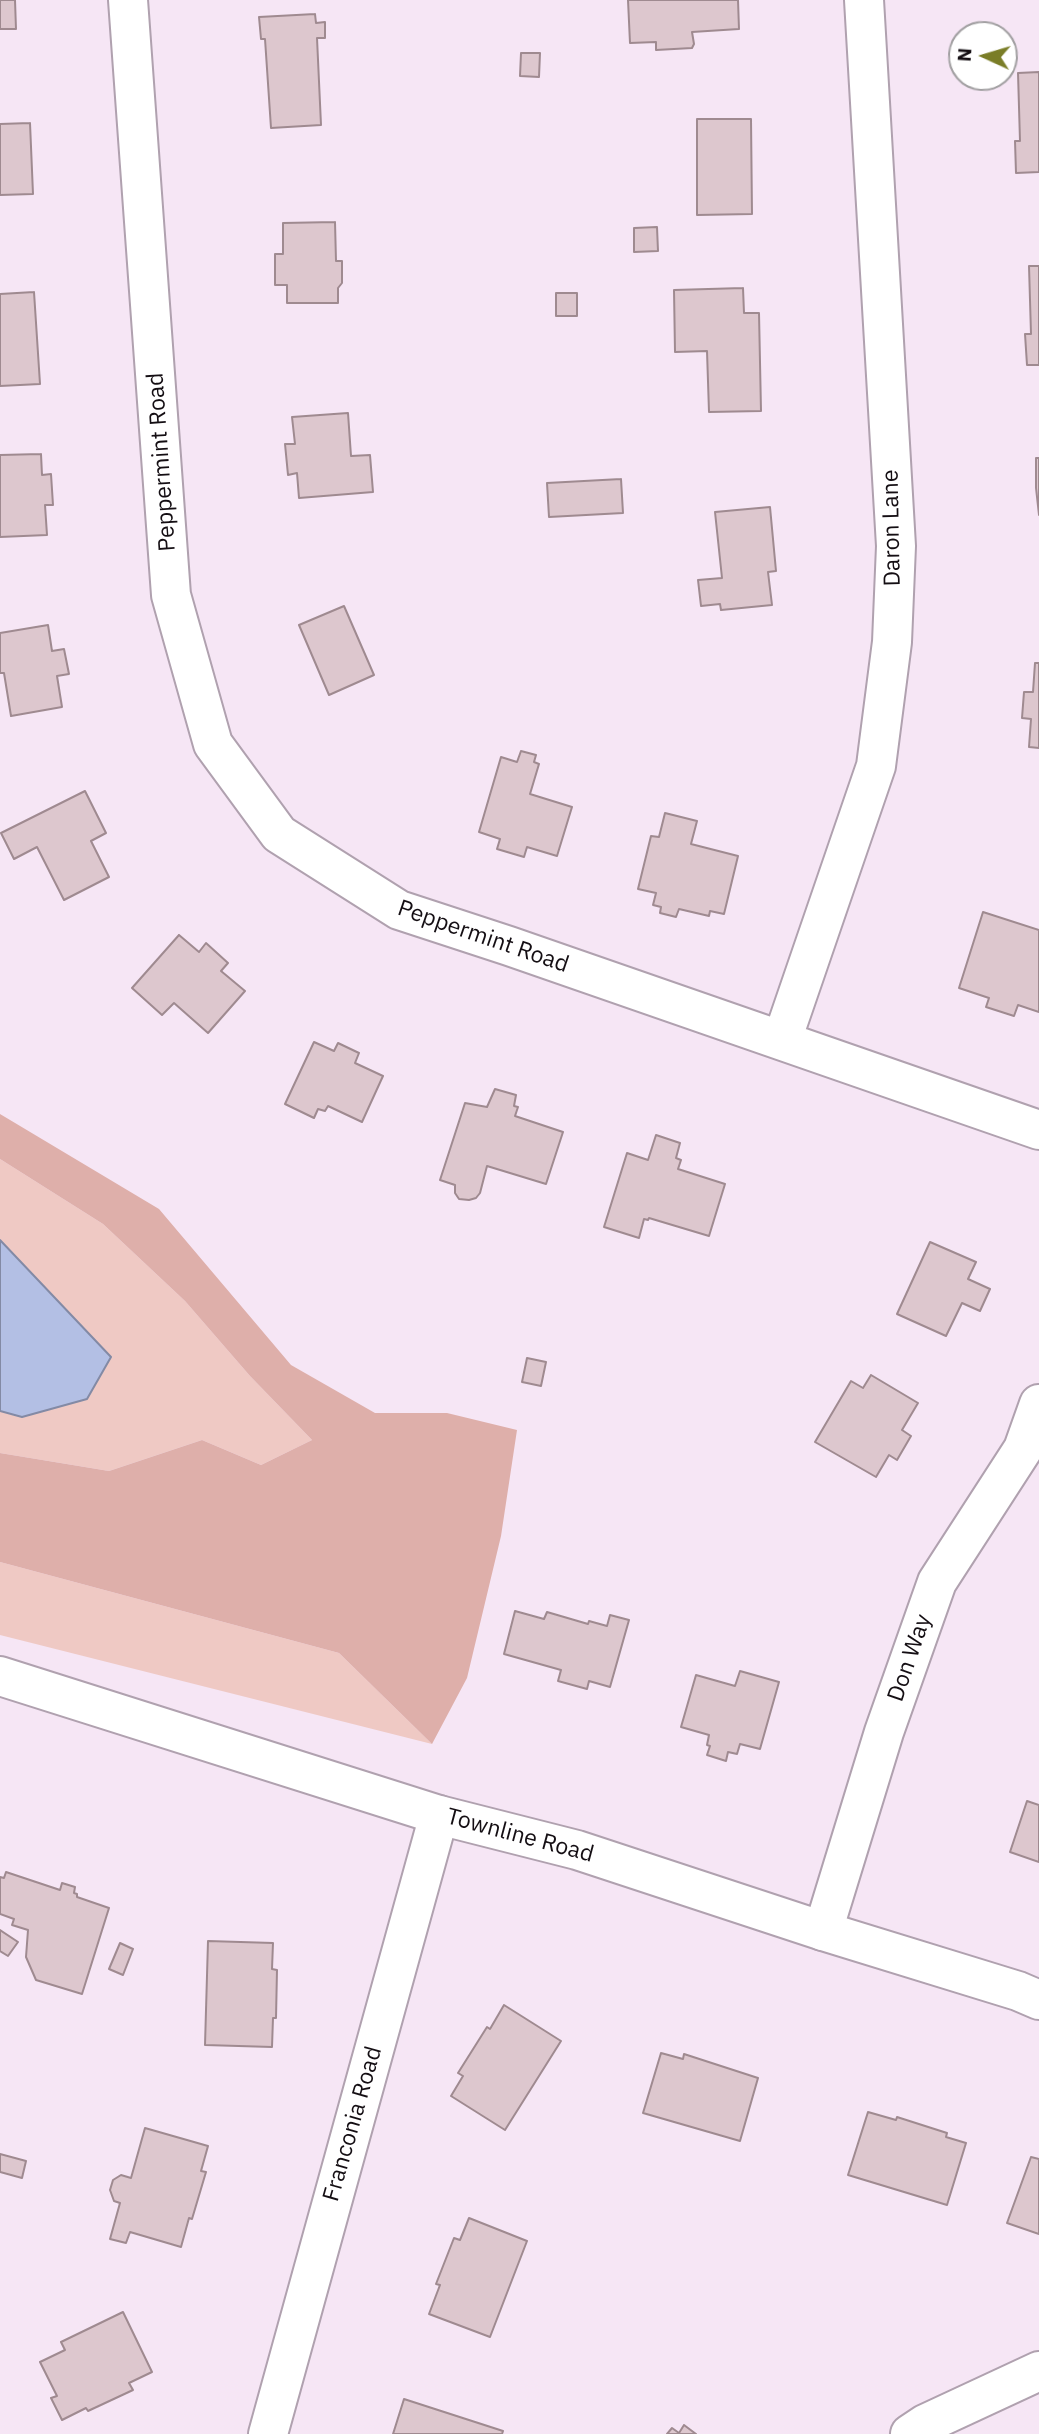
<!DOCTYPE html>
<style>
body{margin:0}
#map{position:relative;width:1039px;height:2434px;overflow:hidden;background:#f6e6f5;font-family:"IBM Plex Sans",sans-serif}
canvas{display:block}
.north{position:absolute;left:948px;top:21px;width:70px;height:70px;box-sizing:border-box;background:#fff;border:2px solid #a19fa1;border-radius:50%;rotate:274deg;font-size:19px;font-weight:700;line-height:28px;text-align:center;color:#140e13}
.north::after{content:'';display:block;margin:auto;width:24px;height:32px;background:#7a7d27;clip-path:polygon(50% 0,100% 100%,50% 72%,0 100%)}
</style>
<div id="map">
<canvas width="1039" height="2434"></canvas>
<div class="north">N</div>
</div>
<script>
const ctx = document.querySelector('canvas').getContext('2d');
ctx.lineJoin = 'round';
function fillPath(path, color) { ctx.fillStyle = color; ctx.fill(path, 'evenodd'); }
const toPath = rows => new Path2D(rows.map(r => 'M' + r).join(''));
function strokePath(path, color, width, dash) { ctx.strokeStyle = color; ctx.lineWidth = width; ctx.lineCap = dash ? 'butt' : 'round'; ctx.setLineDash(dash || []); ctx.stroke(path); }
function label(font, color, halo, rows, align = 'center') {
  ctx.font = font + ' "IBM Plex Sans",sans-serif'; ctx.lineWidth = 5; ctx.setLineDash([]); ctx.textBaseline = 'middle'; ctx.strokeStyle = halo; ctx.fillStyle = color; for (const [text, x, y, turn = 0] of rows) {
    ctx.save(); ctx.translate(x, y); ctx.rotate((+turn || 0) * Math.PI / 180); ctx.textAlign = isNaN(turn) ? turn : align; if (halo) ctx.strokeText(text, 0, 0); ctx.fillText(text, 0, 0); ctx.restore();
  }
}
const green = toPath([
 [0,1159,103,1224,185,1301,250,1376,312,1440,261,1465,202,1440,109,1471,0,1453],
 [0,1562,339,1653,432,1744,0,1635]
]);
const forest = toPath([
 [0,1114,159,1209,291,1365,375,1413,447,1413,517,1430,501,1536,467,1678,432,1744,339,1653,0,1562,0,1453,109,1471,202,1440,261,1465,312,1440,250,1376,185,1301,103,1224,0,1159]
]);
const water = toPath([
 [0,1240,111,1357,87,1399,22,1417,0,1411,0,1240]
]);
const building = toPath([
 [0,0,15,0,16,29,0,29,0,0],
 [628,0,738,0,739,29,692,32,694,44,692,48,656,50,656,42,630,43,628,0],
 [315,14,316,23,325,22,325,38,317,38,321,125,271,128,265,39,261,39,259,17,315,14],
 [521,53,540,53,539,77,520,76,521,53],
 [1039,72,1039,172,1016,173,1015,141,1020,141,1018,73,1039,72],
 [697,119,751,119,752,214,697,215,697,119],
 [30,123,33,194,0,195,0,124,30,123],
 [335,222,336,261,342,261,342,283,338,288,338,303,287,303,287,285,275,285,275,254,283,254,283,223,335,222],
 [657,227,658,251,634,252,634,228,657,227],
 [1029,266,1039,266,1039,365,1027,365,1025,334,1031,334,1029,266],
 [743,288,744,313,759,313,761,411,709,412,707,351,675,352,674,290,743,288],
 [34,292,40,384,0,386,0,294,34,292],
 [556,293,577,293,577,316,556,316,556,293],
 [348,413,351,456,370,455,373,492,299,498,297,473,288,475,285,444,295,444,292,417,348,413],
 [41,454,42,475,51,474,53,505,45,505,47,535,0,537,0,455,41,454],
 [1036,458,1039,458,1039,515,1036,488,1036,458],
 [621,479,623,513,549,517,547,483,621,479],
 [770,507,776,571,768,572,772,605,721,610,720,604,701,606,698,580,722,578,715,512,770,507],
 [344,606,374,675,329,695,299,625,344,606],
 [48,625,52,651,64,649,69,674,57,676,62,707,11,716,4,673,0,673,0,633,48,625],
 [1035,663,1039,663,1039,748,1029,747,1031,719,1022,718,1024,692,1033,692,1035,663],
 [521,751,536,755,534,762,539,764,530,794,572,807,557,856,527,847,524,857,497,849,500,839,479,832,501,757,517,762,521,751],
 [85,791,106,833,91,841,109,877,64,900,37,847,14,859,1,833,85,791],
 [665,813,697,821,691,844,738,856,724,914,710,911,709,916,679,909,676,917,660,913,661,907,653,905,656,893,638,889,651,836,659,837,665,813],
 [983,912,1039,930,1039,1012,1018,1005,1014,1016,986,1007,989,998,959,988,983,912],
 [179,935,199,952,206,943,228,963,221,971,245,991,208,1033,174,1003,162,1015,132,988,179,935],
 [314,1042,334,1051,338,1043,359,1053,355,1063,383,1076,362,1122,328,1106,325,1111,318,1109,314,1118,285,1104,314,1042],
 [495,1089,516,1095,514,1106,518,1107,515,1116,563,1132,546,1184,487,1166,480,1193,476,1198,469,1200,459,1199,455,1193,455,1185,440,1180,465,1103,487,1107,495,1089],
 [656,1135,680,1143,676,1158,681,1160,678,1169,725,1184,709,1236,649,1218,648,1220,644,1219,639,1238,604,1227,627,1153,648,1160,656,1135],
 [930,1242,976,1262,968,1279,990,1289,980,1311,962,1303,946,1336,897,1314,930,1242],
 [527,1358,546,1362,541,1386,522,1382,527,1358],
 [871,1375,918,1403,902,1430,911,1436,897,1460,889,1455,876,1477,815,1442,851,1381,863,1388,871,1375],
 [515,1611,544,1619,547,1612,588,1624,589,1621,607,1626,610,1615,629,1620,610,1687,589,1681,587,1689,558,1681,561,1670,504,1654,515,1611],
 [740,1671,779,1682,760,1749,740,1744,737,1754,728,1752,726,1761,707,1755,710,1746,707,1745,709,1735,681,1727,696,1675,735,1686,740,1671],
 [1027,1801,1039,1805,1039,1862,1010,1852,1027,1801],
 [6,1872,60,1890,62,1883,75,1887,74,1893,77,1894,77,1897,109,1908,82,1994,36,1980,26,1957,28,1930,12,1925,14,1919,0,1914,0,1877,4,1878,6,1872],
 [0,1930,18,1942,8,1956,0,1951,0,1930],
 [208,1941,273,1943,272,1969,277,1970,276,2018,273,2018,272,2047,205,2045,208,1941],
 [120,1943,133,1949,123,1975,109,1969,120,1943],
 [504,2005,561,2041,505,2130,451,2096,463,2076,458,2073,487,2027,490,2029,504,2005],
 [661,2053,683,2059,684,2054,758,2078,740,2141,643,2113,661,2053],
 [868,2112,896,2120,897,2117,947,2133,946,2137,966,2143,947,2205,848,2175,868,2112],
 [145,2128,208,2146,201,2171,206,2172,192,2219,189,2218,181,2247,130,2232,126,2243,110,2239,120,2203,114,2201,110,2190,113,2180,121,2175,131,2178,145,2128],
 [0,2154,26,2161,22,2178,0,2172,0,2154],
 [1031,2157,1039,2159,1039,2234,1007,2223,1031,2157],
 [469,2218,527,2241,490,2337,429,2314,440,2285,436,2284,454,2238,460,2240,469,2218],
 [123,2312,152,2372,129,2383,133,2390,88,2411,86,2408,62,2420,51,2398,57,2396,40,2362,65,2350,61,2342,123,2312],
 [404,2399,503,2431,502,2434,393,2434,404,2399],
 [684,2425,696,2434,667,2434,672,2428,679,2433,684,2425]
]);
const minor = toPath([
 [128,0,171,595,213,744,279,834,399,910,509,946,1039,1130],
 [782,1040,876,766,892,642,896,546,864,0],
 [823,1931,884,1732,937,1582,1023,1449,1039,1404],
 [268,2434,439,1815],
 [910,2434,925,2424,1039,2371]
]);
const major = toPath([
 [0,1676,439,1815,577,1850,823,1931,1018,1991,1039,2000]
]);
const streetNames = [
 ["Peppermint Road",162,462,-94],
 ["Daron Lane",892,528,-91],
 ["Peppermint Road",483,937,19],
 ["Don Way",910,1658,-71],
 ["Townline Road",520,1836,15],
 ["Franconia Road",353,2124,-74]
];
fillPath(green, '#efc9c4');
fillPath(forest, '#deafaa');
fillPath(water, '#b3bfe4');
strokePath(water, '#838aa5', 2);
fillPath(building, '#ddc7ce');
strokePath(building, '#9f8a90', 2);
strokePath(minor, '#b0a1af', 42);
strokePath(major, '#b0a1af', 42);
strokePath(minor, '#fff', 38);
strokePath(major, '#fff', 38);
label('23px', '#140e13', '#fff', streetNames);
</script>
